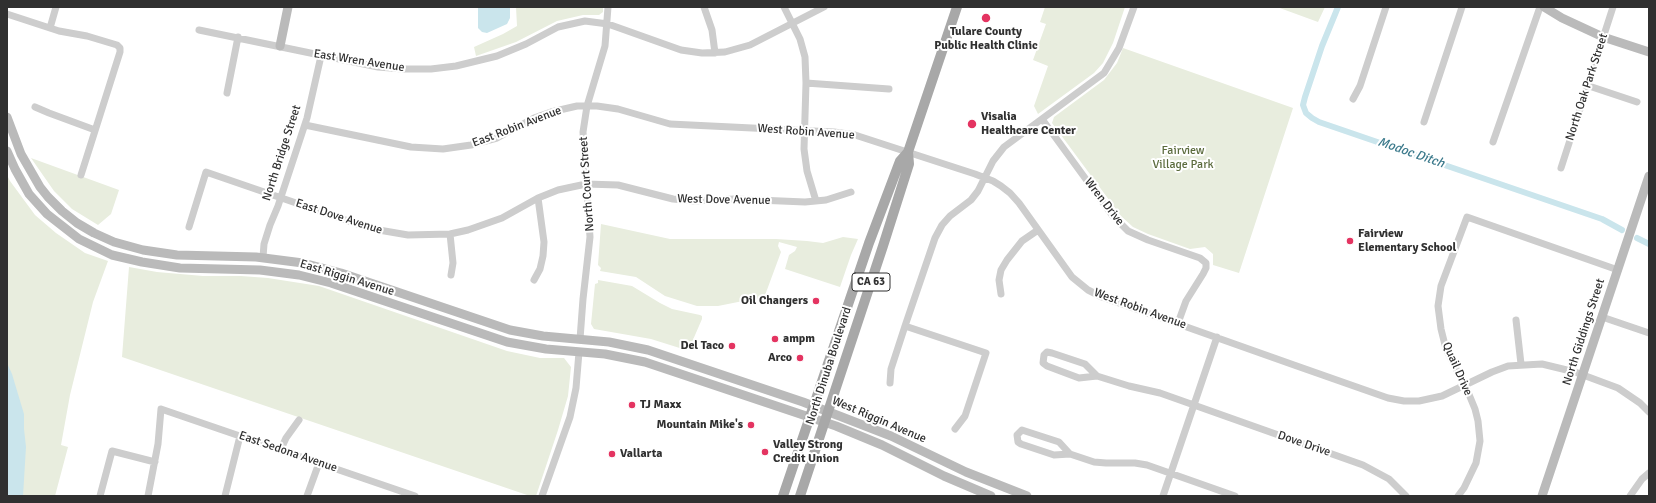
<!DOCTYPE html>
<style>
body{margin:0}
#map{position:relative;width:1656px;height:503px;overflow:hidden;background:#fff;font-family:Signika,sans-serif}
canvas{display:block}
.frame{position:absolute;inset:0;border:8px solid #303030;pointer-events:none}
</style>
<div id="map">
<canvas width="1656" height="503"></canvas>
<div class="frame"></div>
</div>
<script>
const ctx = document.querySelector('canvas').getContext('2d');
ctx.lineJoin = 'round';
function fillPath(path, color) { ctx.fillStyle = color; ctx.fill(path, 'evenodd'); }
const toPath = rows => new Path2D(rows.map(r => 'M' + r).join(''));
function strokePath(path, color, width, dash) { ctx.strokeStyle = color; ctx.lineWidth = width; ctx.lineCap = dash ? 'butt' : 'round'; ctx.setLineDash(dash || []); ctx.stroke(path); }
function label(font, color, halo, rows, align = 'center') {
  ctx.font = font + ' Signika,sans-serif'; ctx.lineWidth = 4; ctx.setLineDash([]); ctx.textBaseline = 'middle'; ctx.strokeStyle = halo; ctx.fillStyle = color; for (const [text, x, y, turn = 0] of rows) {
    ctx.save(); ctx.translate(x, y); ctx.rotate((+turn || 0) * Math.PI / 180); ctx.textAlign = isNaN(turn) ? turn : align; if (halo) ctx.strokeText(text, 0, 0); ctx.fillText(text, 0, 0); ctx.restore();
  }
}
const green = toPath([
 [516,7,603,7,603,12,599,15,583,15,557,21,516,42,476,56,474,47,503,34,517,26],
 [1045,7,1125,7,1113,43,1103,63,1094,73,1038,114,1034,106,1048,66,1033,60,1046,24,1040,22],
 [1277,7,1325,7,1318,22],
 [1123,48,1293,108,1239,273,1213,265,1213,254,1205,247,1190,249,1148,234,1133,227,1121,216,1052,123,1054,117,1104,80,1117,63],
 [31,158,119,190,111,214,98,225,72,209,54,191],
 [7,175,10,181,35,215,56,233,85,253,108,261,93,302,70,395,61,445,68,447,55,496,7,496],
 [601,224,670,239,776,239,807,241,823,243,843,237,858,239,851,255,840,287,785,269,789,255,795,251,797,247,779,242,778,246,781,252,764,298,748,300,718,306,697,306,665,296,636,277,600,271,601,268,598,265],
 [129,267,157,272,203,276,241,276,268,278,319,286,507,351,540,358,564,358,571,367,568,396,558,430,536,496,530,496,122,357],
 [598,280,632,286,660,303,672,309,700,315,702,316,702,319,689,349,686,350,651,339,594,329,591,324,595,284,598,283]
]);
const water = toPath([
 [478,7,510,7,510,18,507,24,487,33,482,32,478,28],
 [7,363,12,374,24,414,24,429,26,447,23,496,7,496]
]);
const canal = toPath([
 [1338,7,1322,46,1305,97,1303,105,1306,113,1312,118,1319,122,1602,219,1622,230],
 [1637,238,1649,244]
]);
const street = toPath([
 [704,7,712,30,715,53],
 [784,7,800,39,805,57,806,83,804,149,807,171,816,201],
 [7,14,59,31,87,36,117,45,120,48,120,52,81,175],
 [50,28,56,7],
 [199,30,378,67,403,69,431,69,456,66,497,56,526,44,558,27,585,21,608,24,681,50,702,53,725,52,750,45,824,7],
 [806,83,889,89],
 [1586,85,1637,102],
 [227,93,238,37],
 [1353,99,1360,86,1386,7],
 [35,107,49,113,95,130],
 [1042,119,1112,215,1128,231,1148,240,1200,258,1206,263,1206,268,1203,274,1186,301,1178,323],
 [1424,122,1462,7],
 [305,125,411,147,443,149,471,145,497,138,534,118,551,112,577,106,597,106,618,109,670,124,834,132,855,135,975,174,993,181,1001,186,1010,193,1019,203,1072,277,1088,290,1102,297,1294,365,1388,398,1404,401,1419,401,1442,396,1492,372,1508,366,1542,364,1575,372,1618,388,1640,403,1649,412],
 [1493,142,1540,7],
 [1561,168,1613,7],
 [189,227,206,172,360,225,373,229,408,235,450,234,468,230,502,218,538,198,558,190,586,184,618,185,673,199,694,201,734,199,805,202,826,200,851,192],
 [450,234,453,263,451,275],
 [263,257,264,244,270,225,278,206,307,118,321,56],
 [534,280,540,269,543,256,544,242,538,198],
 [1001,294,999,280,1001,270,1007,260,1022,241,1038,230],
 [1602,317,1649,333],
 [1516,320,1521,364],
 [905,326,986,353,965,416,955,429],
 [580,339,583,299,590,237,583,132,587,106,605,46,608,7],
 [1097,376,1079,378,1047,366,1043,363,1044,355,1047,352,1052,353,1085,364,1097,376,1129,386,1160,393,1363,465,1389,479,1406,496],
 [890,383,891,369,905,326,935,238,942,225,950,216,971,200,978,191,993,161,1004,147,1104,73,1119,48,1134,7],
 [281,449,286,438,299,420],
 [1070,454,1054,455,1021,444,1018,442,1017,435,1022,430,1025,431,1059,442,1070,454,1094,462,1106,463,1135,463,1147,465,1235,496],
 [100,496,112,451,155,462],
 [148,496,158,444,161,409,415,496],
 [225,496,240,436],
 [307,496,319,463],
 [542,496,570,417,576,388,579,352],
 [1163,496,1217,337],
 [1458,496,1464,488,1476,463,1480,441,1478,421,1475,409,1468,392,1446,349,1441,329,1438,306,1441,286,1467,217,1618,270],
 [1630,496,1642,479,1649,473]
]);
const secondary = toPath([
 [1544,7,1562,18,1603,37,1649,52],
 [280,46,288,7],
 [7,117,21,154,40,187,48,197,62,211,77,223,94,233,114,242,143,250,177,255,256,257,303,263,341,273,510,330,543,336,609,342,648,350,803,402,842,417,891,436,966,472,1027,496],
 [7,151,15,169,29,194,47,214,79,239,112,255,142,262,180,268,260,270,299,275,331,283,507,342,546,349,605,354,645,362,836,426,882,445,944,476,991,496],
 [1542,496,1649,176]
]);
const primary = toPath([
 [783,496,869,243,900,161,908,152],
 [800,496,883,246,909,164,908,152,957,7]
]);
const markers = [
 [986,18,5,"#e43461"],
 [972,124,5,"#e43461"],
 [1350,241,4,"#e43461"],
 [816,301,4,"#e43461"],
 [775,339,4,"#e43461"],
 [732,346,4,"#e43461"],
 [800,358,4,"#e43461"],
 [632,405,4,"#e43461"],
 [751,425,4,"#e43461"],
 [765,452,4,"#e43461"],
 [612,454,4,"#e43461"]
];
const shields = [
 [871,282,38]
];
const shieldNames = [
 ["CA 63",871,282]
];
const poiNames = [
 ["Tulare County",986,32,"center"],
 ["Public Health Clinic",986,46,"center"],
 ["Visalia",981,117],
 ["Healthcare Center",981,131],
 ["Fairview",1358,234],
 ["Elementary School",1358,248],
 ["Oil Changers",808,301,"right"],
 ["ampm",783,339],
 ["Del Taco",724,346,"right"],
 ["Arco",792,358,"right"],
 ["TJ Maxx",640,405],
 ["Mountain Mike's",743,425,"right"],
 ["Valley Strong",773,445],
 ["Credit Union",773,459],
 ["Vallarta",620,454]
];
const streetNames = [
 ["East Wren Avenue",359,61,9],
 ["North Oak Park Street",1587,87,-72],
 ["East Robin Avenue",517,127,-21],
 ["West Robin Avenue",806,132,4],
 ["North Bridge Street",282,153,-72],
 ["North Court Street",587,184,-94],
 ["West Dove Avenue",724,200,1],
 ["Wren Drive",1104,202,52],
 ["East Dove Avenue",339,217,18],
 ["East Riggin Avenue",347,278,17],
 ["West Robin Avenue",1140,309,20],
 ["North Giddings Street",1584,332,-72],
 ["North Dinuba Boulevard",829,366,-72],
 ["Quail Drive",1457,369,66],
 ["West Riggin Avenue",879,420,23],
 ["Dove Drive",1304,444,19],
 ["East Sedona Avenue",288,452,19]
];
const parkNames = [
 ["Fairview",1183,151],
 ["Village Park",1183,165]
];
const waterNames = [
 ["Modoc Ditch",1411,153,19]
];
fillPath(green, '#e8edde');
fillPath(water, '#cae5ec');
strokePath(canal, '#cae5ec', 6);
strokePath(street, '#cdcdcd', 7);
strokePath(secondary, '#bababa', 9);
strokePath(primary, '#a8a8a8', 10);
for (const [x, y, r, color] of markers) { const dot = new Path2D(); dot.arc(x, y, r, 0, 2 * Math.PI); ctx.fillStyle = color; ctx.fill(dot); strokePath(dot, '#fff', 1.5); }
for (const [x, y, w] of shields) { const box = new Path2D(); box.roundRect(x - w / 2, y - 9, w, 18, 3); ctx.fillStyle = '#fff'; ctx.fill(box); strokePath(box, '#303030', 1); }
label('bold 11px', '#303030', null, shieldNames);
label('bold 12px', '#303030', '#fff', poiNames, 'left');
label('12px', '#303030', '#fff', streetNames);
label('12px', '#5b6b3d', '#fff', parkNames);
label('italic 13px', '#3c7a8c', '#fff', waterNames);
</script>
